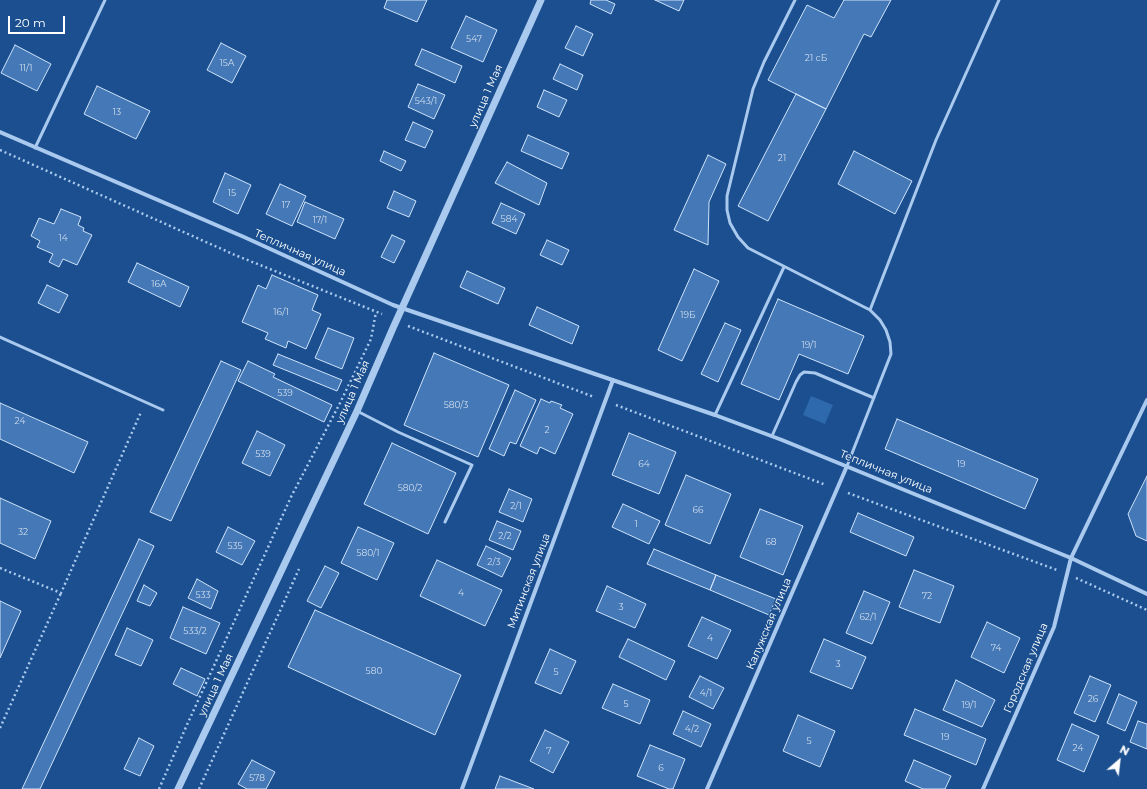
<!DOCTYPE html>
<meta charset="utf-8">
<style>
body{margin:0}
#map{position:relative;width:1147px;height:789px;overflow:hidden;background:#1b4f8f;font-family:Montserrat,sans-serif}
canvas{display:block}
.north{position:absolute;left:1099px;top:741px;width:40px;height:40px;-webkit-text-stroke:3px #1b4f8f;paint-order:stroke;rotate:28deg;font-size:11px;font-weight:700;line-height:16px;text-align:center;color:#fff}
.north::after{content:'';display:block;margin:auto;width:14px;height:18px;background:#fff;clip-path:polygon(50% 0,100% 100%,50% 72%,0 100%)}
.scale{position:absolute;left:8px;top:16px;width:57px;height:18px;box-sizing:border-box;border:2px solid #fff;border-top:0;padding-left:5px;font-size:12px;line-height:14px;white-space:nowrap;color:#fff;-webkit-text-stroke:3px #1b4f8f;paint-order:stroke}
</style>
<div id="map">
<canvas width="1147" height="789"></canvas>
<div class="north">N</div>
<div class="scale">20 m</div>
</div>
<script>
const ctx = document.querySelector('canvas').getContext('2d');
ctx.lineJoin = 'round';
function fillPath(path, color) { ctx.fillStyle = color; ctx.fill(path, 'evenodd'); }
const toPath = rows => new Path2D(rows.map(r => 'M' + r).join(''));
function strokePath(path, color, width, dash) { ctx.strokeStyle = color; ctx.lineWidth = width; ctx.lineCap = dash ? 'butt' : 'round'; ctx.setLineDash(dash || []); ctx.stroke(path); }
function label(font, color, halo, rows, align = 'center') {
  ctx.font = font + ' Montserrat,sans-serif'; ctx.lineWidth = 3; ctx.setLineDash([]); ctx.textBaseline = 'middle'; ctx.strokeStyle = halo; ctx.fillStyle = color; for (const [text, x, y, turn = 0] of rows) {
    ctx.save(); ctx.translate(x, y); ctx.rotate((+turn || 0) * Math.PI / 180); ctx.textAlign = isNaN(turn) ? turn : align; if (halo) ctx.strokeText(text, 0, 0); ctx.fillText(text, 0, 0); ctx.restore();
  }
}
const green = toPath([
 [811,396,833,405,825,424,803,415]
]);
const building = toPath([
 [387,0,427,0,417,22,384,8,387,0],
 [591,0,606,0,615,4,611,14,590,4,591,0],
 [655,0,684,0,679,11,655,0],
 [844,0,891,0,871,37,864,34,826,109,768,80,807,5,834,18,844,0],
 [466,16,497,30,483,62,451,48,466,16],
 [576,26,593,34,583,56,565,48,576,26],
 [221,43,246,56,232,83,207,70,221,43],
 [15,45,51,64,37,91,1,73,15,45],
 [422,49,462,66,455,83,415,65,422,49],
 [560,64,583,75,577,90,553,79,560,64],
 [418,84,445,95,434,119,408,107,418,84],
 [97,86,150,111,136,139,84,114,97,86],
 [544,90,567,100,559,117,537,107,544,90],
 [796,94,826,109,768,221,738,206,796,94],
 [413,122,433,131,425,148,405,140,413,122],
 [528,135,569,153,562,169,521,151,528,135],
 [384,151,406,161,401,171,380,161,384,151],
 [854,151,912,181,895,214,838,184,854,151],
 [708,155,726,164,709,202,708,245,674,230,708,155],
 [507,162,547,183,539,205,495,183,507,162],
 [225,173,251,185,238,214,213,202,225,173],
 [280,184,306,196,292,226,266,214,280,184],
 [394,191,416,201,409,217,387,208,394,191],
 [305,202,344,219,335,239,297,222,305,202],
 [501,203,525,214,516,234,492,223,501,203],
 [61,209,81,217,78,225,84,228,83,231,92,235,77,265,63,259,59,267,49,262,53,254,37,247,40,241,31,236,39,218,54,224,61,209],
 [392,235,405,241,394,263,381,257,392,235],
 [547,240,569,250,562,265,540,255,547,240],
 [137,263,189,287,180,307,128,282,137,263],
 [694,269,719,281,682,361,658,350,694,269],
 [467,271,505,288,498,304,460,287,467,271],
 [272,275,318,295,312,310,321,314,306,349,288,341,286,348,265,339,268,333,242,322,258,285,266,289,272,275],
 [47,285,68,295,59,313,38,303,47,285],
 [778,299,864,336,848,374,799,354,779,400,741,384,778,299],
 [537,307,579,326,572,344,529,325,537,307],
 [725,323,741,330,718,382,701,374,725,323],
 [328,328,354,338,342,369,315,358,328,328],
 [434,353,509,385,478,457,404,425,434,353],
 [278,354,342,380,337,391,273,365,278,354],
 [221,361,241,370,171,521,150,512,221,361],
 [248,361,275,374,273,377,332,405,324,422,238,381,248,361],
 [515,390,536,400,516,444,510,442,504,456,489,449,515,390],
 [541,399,550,403,551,401,562,405,560,408,573,414,555,454,540,447,537,454,520,446,541,399],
 [0,403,88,442,74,473,0,439,0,403],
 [897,419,1038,479,1025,509,885,449,897,419],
 [257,431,285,445,270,476,242,463,257,431],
 [629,433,676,452,659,494,612,475,629,433],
 [392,443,456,473,428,534,364,504,392,443],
 [686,475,731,494,710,544,665,525,686,475],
 [1147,476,1147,541,1136,536,1128,514,1147,476],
 [509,489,532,499,523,522,499,512,509,489],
 [0,498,51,521,35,559,0,543,0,498],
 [623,504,660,521,649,544,612,527,623,504],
 [760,509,803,526,783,575,740,557,760,509],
 [858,513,914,537,906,556,850,532,858,513],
 [497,521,521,531,513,550,489,540,497,521],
 [228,527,255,541,242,565,216,552,228,527],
 [358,527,394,543,377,580,341,563,358,527],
 [139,539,154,546,40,789,22,789,139,539],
 [486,546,511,558,502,577,477,565,486,546],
 [654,549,716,575,710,590,647,564,654,549],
 [437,560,502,590,485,626,420,596,437,560],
 [325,566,339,573,321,608,307,601,325,566],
 [914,570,954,586,940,623,899,607,914,570],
 [716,575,776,599,769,615,710,590,716,575],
 [197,579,218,591,211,609,188,598,197,579],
 [144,585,157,593,150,606,137,601,144,585],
 [607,586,646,604,635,628,596,611,607,586],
 [864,591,890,602,872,644,846,633,864,591],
 [0,601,21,611,0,658,0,601],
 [183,607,220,623,206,654,170,638,183,607],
 [315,610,461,675,435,735,288,667,315,610],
 [702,617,731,630,717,659,688,646,702,617],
 [987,622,1020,638,1004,673,971,657,987,622],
 [127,628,153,640,141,666,115,655,127,628],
 [628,639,675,661,666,680,619,657,628,639],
 [824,639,866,657,852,689,810,672,824,639],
 [550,649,576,661,561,694,535,683,550,649],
 [181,668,205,679,197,696,173,684,181,668],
 [700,676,724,688,713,709,689,697,700,676],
 [1090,676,1111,685,1095,722,1074,713,1090,676],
 [956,680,995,700,982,727,943,710,956,680],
 [613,684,650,700,640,724,602,708,613,684],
 [1119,694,1137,702,1125,731,1107,723,1119,694],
 [915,709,986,739,976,765,904,735,915,709],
 [683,711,711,724,701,747,673,734,683,711],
 [798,715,835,731,820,767,783,751,798,715],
 [1138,721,1147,724,1147,749,1130,742,1138,721],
 [1072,724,1099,736,1084,772,1057,760,1072,724],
 [545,730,569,742,553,773,530,761,545,730],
 [139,738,154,746,140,776,124,769,139,738],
 [650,745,685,759,673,789,669,789,637,776,650,745],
 [252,760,275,772,266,789,247,789,238,784,252,760],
 [914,760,951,776,945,789,923,789,905,781,914,760],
 [500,776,534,789,495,789,500,776]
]);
const path = toPath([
 [0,150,235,255,382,314],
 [408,326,594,397],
 [616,405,826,485],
 [848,493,1057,570],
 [0,568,61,593,141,412],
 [1076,578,1147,610],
 [0,728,61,593],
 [159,789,186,727,291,497,340,403,371,339,376,312],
 [199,789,299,569]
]);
const service = toPath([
 [795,0,764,62,753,89,727,196,727,210,730,223,738,237,748,248,870,310,880,320,886,330,890,342,891,354,847,466],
 [35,148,105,0],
 [870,310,936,140,999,0],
 [0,337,163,410],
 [357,411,398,432,472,465,445,522],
 [715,415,784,267],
 [772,436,796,382,800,375,804,372,815,373,874,398]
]);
const minor = toPath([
 [0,132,244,237,393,305,715,415,782,440,1071,558,1147,594],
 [462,789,613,380],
 [707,789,847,466],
 [983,789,1054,627,1071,558,1147,400]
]);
const tertiary = toPath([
 [178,789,357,411,393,328,541,0]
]);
const numberNames = [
 ["547",474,39],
 ["21 сБ",816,58],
 ["15А",227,63],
 ["11/1",26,68],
 ["543/1",426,101],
 ["13",117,112],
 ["21",782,158],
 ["15",232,193],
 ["17",286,205],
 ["584",509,219],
 ["17/1",320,220],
 ["14",63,238],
 ["16А",159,284],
 ["16/1",281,312],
 ["19Б",688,315],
 ["19/1",809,345],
 ["539",285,393],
 ["580/3",456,405],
 ["24",20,421],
 ["2",547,430],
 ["539",263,454],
 ["64",644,464],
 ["19",961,464],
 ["580/2",410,488],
 ["2/1",516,506],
 ["66",698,510],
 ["1",636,524],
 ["32",23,532],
 ["2/2",505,536],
 ["68",771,542],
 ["535",235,546],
 ["580/1",368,553],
 ["2/3",494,562],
 ["4",461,593],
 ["533",203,595],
 ["72",927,596],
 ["3",621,607],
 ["62/1",868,617],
 ["533/2",195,631],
 ["4",710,638],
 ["74",996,648],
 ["3",838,664],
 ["580",374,671],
 ["5",556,672],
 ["4/1",706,693],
 ["26",1093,699],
 ["5",626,704],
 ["19/1",969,705],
 ["4/2",692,729],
 ["19",945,737],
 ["5",809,741],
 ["24",1078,748],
 ["7",549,751],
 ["6",661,768],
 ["578",257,778]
];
const streetNames = [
 ["улица 1 Мая",486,96,-66],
 ["Тепличная улица",300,253,24],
 ["улица 1 Мая",353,392,-66],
 ["Тепличная улица",886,472,22],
 ["Митинская улица",529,581,-69],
 ["Калужская улица",769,624,-67],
 ["Городская улица",1026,668,-67],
 ["улица 1 Мая",216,685,-65]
];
fillPath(green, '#2e69ad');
fillPath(building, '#4478b7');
strokePath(building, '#cfe3fa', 1);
strokePath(path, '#a9c9ee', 2.5, [2, 3]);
strokePath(service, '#a9c9ee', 3);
strokePath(minor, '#a9c9ee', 4);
strokePath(tertiary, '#a9c9ee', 7);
label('9px', '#d0dded', null, numberNames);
label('11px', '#fff', '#1b4f8f', streetNames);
</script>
